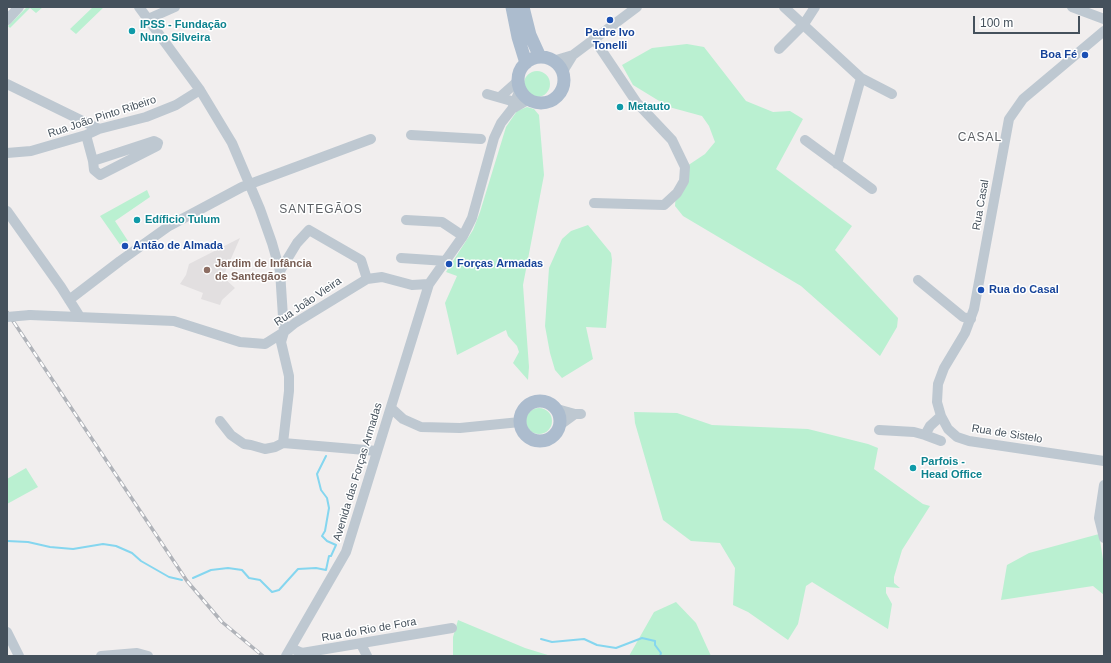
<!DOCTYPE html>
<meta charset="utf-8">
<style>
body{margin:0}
#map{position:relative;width:1111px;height:663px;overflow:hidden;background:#f1eeee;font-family:Helvetica,sans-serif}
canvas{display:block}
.frame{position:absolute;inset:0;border:8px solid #45515c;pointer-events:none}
.scale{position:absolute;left:973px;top:16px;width:107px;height:18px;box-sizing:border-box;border:2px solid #45515c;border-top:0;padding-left:5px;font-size:12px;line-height:14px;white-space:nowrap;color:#45515c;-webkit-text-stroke:3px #fff;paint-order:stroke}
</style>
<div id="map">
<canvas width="1111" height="663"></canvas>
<div class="frame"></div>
<div class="scale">100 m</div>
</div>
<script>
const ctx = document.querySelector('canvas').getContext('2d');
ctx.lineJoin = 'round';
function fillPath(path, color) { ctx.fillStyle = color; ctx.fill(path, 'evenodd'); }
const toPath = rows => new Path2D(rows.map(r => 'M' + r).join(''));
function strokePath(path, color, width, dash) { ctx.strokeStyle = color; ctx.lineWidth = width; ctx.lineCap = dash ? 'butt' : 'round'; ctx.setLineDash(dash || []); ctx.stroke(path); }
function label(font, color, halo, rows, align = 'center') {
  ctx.font = font + ' Helvetica,sans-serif'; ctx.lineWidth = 3; ctx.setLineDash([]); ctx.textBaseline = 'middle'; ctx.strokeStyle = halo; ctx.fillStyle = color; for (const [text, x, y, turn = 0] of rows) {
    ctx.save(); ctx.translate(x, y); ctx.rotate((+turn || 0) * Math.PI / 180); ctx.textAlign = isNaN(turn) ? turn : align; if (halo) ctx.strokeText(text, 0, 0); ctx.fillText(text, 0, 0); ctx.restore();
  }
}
const education = toPath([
 [240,238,223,277,235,288,222,300,220,305,201,299,203,293,180,284,186,275,189,264]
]);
const green = toPath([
 [27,7,43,7,36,13,30,8,10,28,8,26],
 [93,7,104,7,76,34,70,29],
 [687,44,704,47,746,101,773,112,790,111,803,119,776,169,852,226,835,250,898,318,897,327,880,356,801,286,683,216,675,206,676,190,682,182,681,170,705,154,715,142,709,126,702,116,669,107,633,85,622,65,652,48],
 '524 84a13 13 0 1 1 26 0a13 13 0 1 1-26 0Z',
 [527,107,534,109,539,115,544,175,523,285,529,367,528,380,513,363,519,352,517,346,508,336,506,330,457,355,445,303,457,276,446,272,473,230,480,212,506,127,517,111],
 [147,190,150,197,115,221,128,241,121,246,100,216],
 [588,225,611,253,612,260,606,328,586,327,593,359,562,378,555,370,550,353,545,326,549,268,562,239,571,231],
 '526 421a13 13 0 1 1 26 0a13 13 0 1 1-26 0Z',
 [634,412,677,413,712,425,808,429,868,444,878,448,874,469,923,504,930,506,902,550,894,577,894,583,900,588,886,587,886,593,892,604,888,629,812,582,806,586,798,624,788,640,748,612,733,605,735,568,720,543,691,541,663,520,635,423],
 [26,468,38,487,7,504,7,479],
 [1099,534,1104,566,1104,595,1093,586,1001,600,1007,565,1029,553],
 [676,602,696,623,711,656,629,656,654,612],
 [458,620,525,648,551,656,453,656,453,637]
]);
const stream = toPath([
 [7,541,28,542,50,547,73,549,103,544,116,546,132,553,141,561,169,577,182,580],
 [193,578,211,570,228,568,242,570,249,578,260,580,272,592,279,590,298,569,316,568,326,570,329,556,331,556,336,545,327,541,322,536,325,531,329,508,327,498,321,490,317,474,326,456],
 [541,639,552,642,584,639,597,645,616,648,642,638,655,641,655,645,661,653,660,656]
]);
const minor = toPath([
 [139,7,200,90,232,143,260,209,272,243,280,271,284,332,281,342,289,376,289,391,283,443],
 [784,7,861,78,892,94],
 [1072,7,1104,19],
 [148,19,175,7],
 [7,20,19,7],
 [1104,31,1023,99,1009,119,974,309,965,333,944,368,938,384,937,402,941,416,948,429,957,437,969,441,1104,461],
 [779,49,804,24,815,7],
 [553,61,573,55,637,7],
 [563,74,565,68,573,55],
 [7,84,99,129],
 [487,94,515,102],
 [500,97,518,81],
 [512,109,526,101,531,101],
 [86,135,93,161,94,170,100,175,157,146,158,143,154,141,93,161],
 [411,135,481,139],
 [805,140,872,189],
 [7,153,31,151,86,135,99,129,146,117,176,105,200,90],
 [837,164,861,78],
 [594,203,664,205,677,193,684,181,685,167,672,140,637,103,594,39],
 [7,211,61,287,80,317],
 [406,220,442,222,463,236],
 [401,258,446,261],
 [280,271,297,243,309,230,361,260,367,279],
 [918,280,963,317,971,319],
 [69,300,120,261,169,226,242,187,371,139],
 [30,315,174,321,240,342,265,344,284,332,295,323,367,279,382,277,412,285,429,284,463,236,472,218,494,138,501,123,512,109,520,89],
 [391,408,403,419,421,427,460,428,520,422],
 [557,409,575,414,581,414],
 [220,421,231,435,244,444,251,445,265,449,275,447,283,443],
 [560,425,575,414],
 [879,430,914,432,925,435,930,426,941,416],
 [925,435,941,441],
 [283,443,377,451],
 [1104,485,1099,518,1104,538],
 [7,632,19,656],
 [361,644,367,656],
 [291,648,302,653,452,628],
 [101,656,137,653,148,656],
 [286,656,346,552,429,284]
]);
const major = toPath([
 [512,7,518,37,526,63],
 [523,7,530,35,540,57],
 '518 80a23 23 0 1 1 46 0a23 23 0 1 1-46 0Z',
 '520 421a20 20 0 1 1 40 0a20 20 0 1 1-40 0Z'
]);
const rail = toPath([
 [7,312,187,581,222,622,263,656]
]);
const minorBridge = toPath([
 [7,317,30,315]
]);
const markers = [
 [610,20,4,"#1a4fb4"],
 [132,31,4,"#0f9aa8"],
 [1085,55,4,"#1a4fb4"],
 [620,107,4,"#0f9aa8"],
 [137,220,4,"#0f9aa8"],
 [125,246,4,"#1a4fb4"],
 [449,264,4,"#1a4fb4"],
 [207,270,4,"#8d6e63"],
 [981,290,4,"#1a4fb4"],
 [913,468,4,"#0f9aa8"]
];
const cultureNames = [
 ["IPSS - Fundação",140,25],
 ["Nuno Silveira",140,38],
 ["Metauto",628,107],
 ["Edíficio Tulum",145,220],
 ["Parfois -",921,462],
 ["Head Office",921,475]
];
const transitNames = [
 ["Padre Ivo",610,33,"center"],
 ["Tonelli",610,46,"center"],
 ["Boa Fé",1077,55,"right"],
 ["Antão de Almada",133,246],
 ["Forças Armadas",457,264],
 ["Rua do Casal",989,290]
];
const streetNames = [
 ["Rua João Pinto Ribeiro",102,117,-18],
 ["Rua Casal",981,205,-80],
 ["Rua João Vieira",308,302,-34],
 ["Rua de Sistelo",1007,434,9],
 ["Avenida das Forças Armadas",358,472,-73],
 ["Rua do Rio de Fora",369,630,-10]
];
const educationNames = [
 ["Jardim de Infância",215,264],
 ["de Santegãos",215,277]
];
const neighbourhoodNames = [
 ["CASAL",980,138],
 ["SANTEGÃOS",321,210]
];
fillPath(education, '#e2dfe0');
fillPath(green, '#baf0d1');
strokePath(stream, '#85d6ef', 2);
strokePath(minor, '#bec8d1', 10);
strokePath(major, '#acbcce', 13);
strokePath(rail, '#b0b3b9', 3.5);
strokePath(rail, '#fff', 2, [6]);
strokePath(minorBridge, '#bec8d1', 10);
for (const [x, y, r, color] of markers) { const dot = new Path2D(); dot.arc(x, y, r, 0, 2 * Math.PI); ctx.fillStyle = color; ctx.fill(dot); strokePath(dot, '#fff', 1.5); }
label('bold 11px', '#0d838f', '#fff', cultureNames, 'left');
label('bold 11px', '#164399', '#fff', transitNames, 'left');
label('11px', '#45515c', '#fff', streetNames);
label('bold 11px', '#785e54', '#fff', educationNames, 'left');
ctx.letterSpacing = '1px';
label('12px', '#5a5e63', '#fff', neighbourhoodNames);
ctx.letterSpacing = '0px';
</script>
